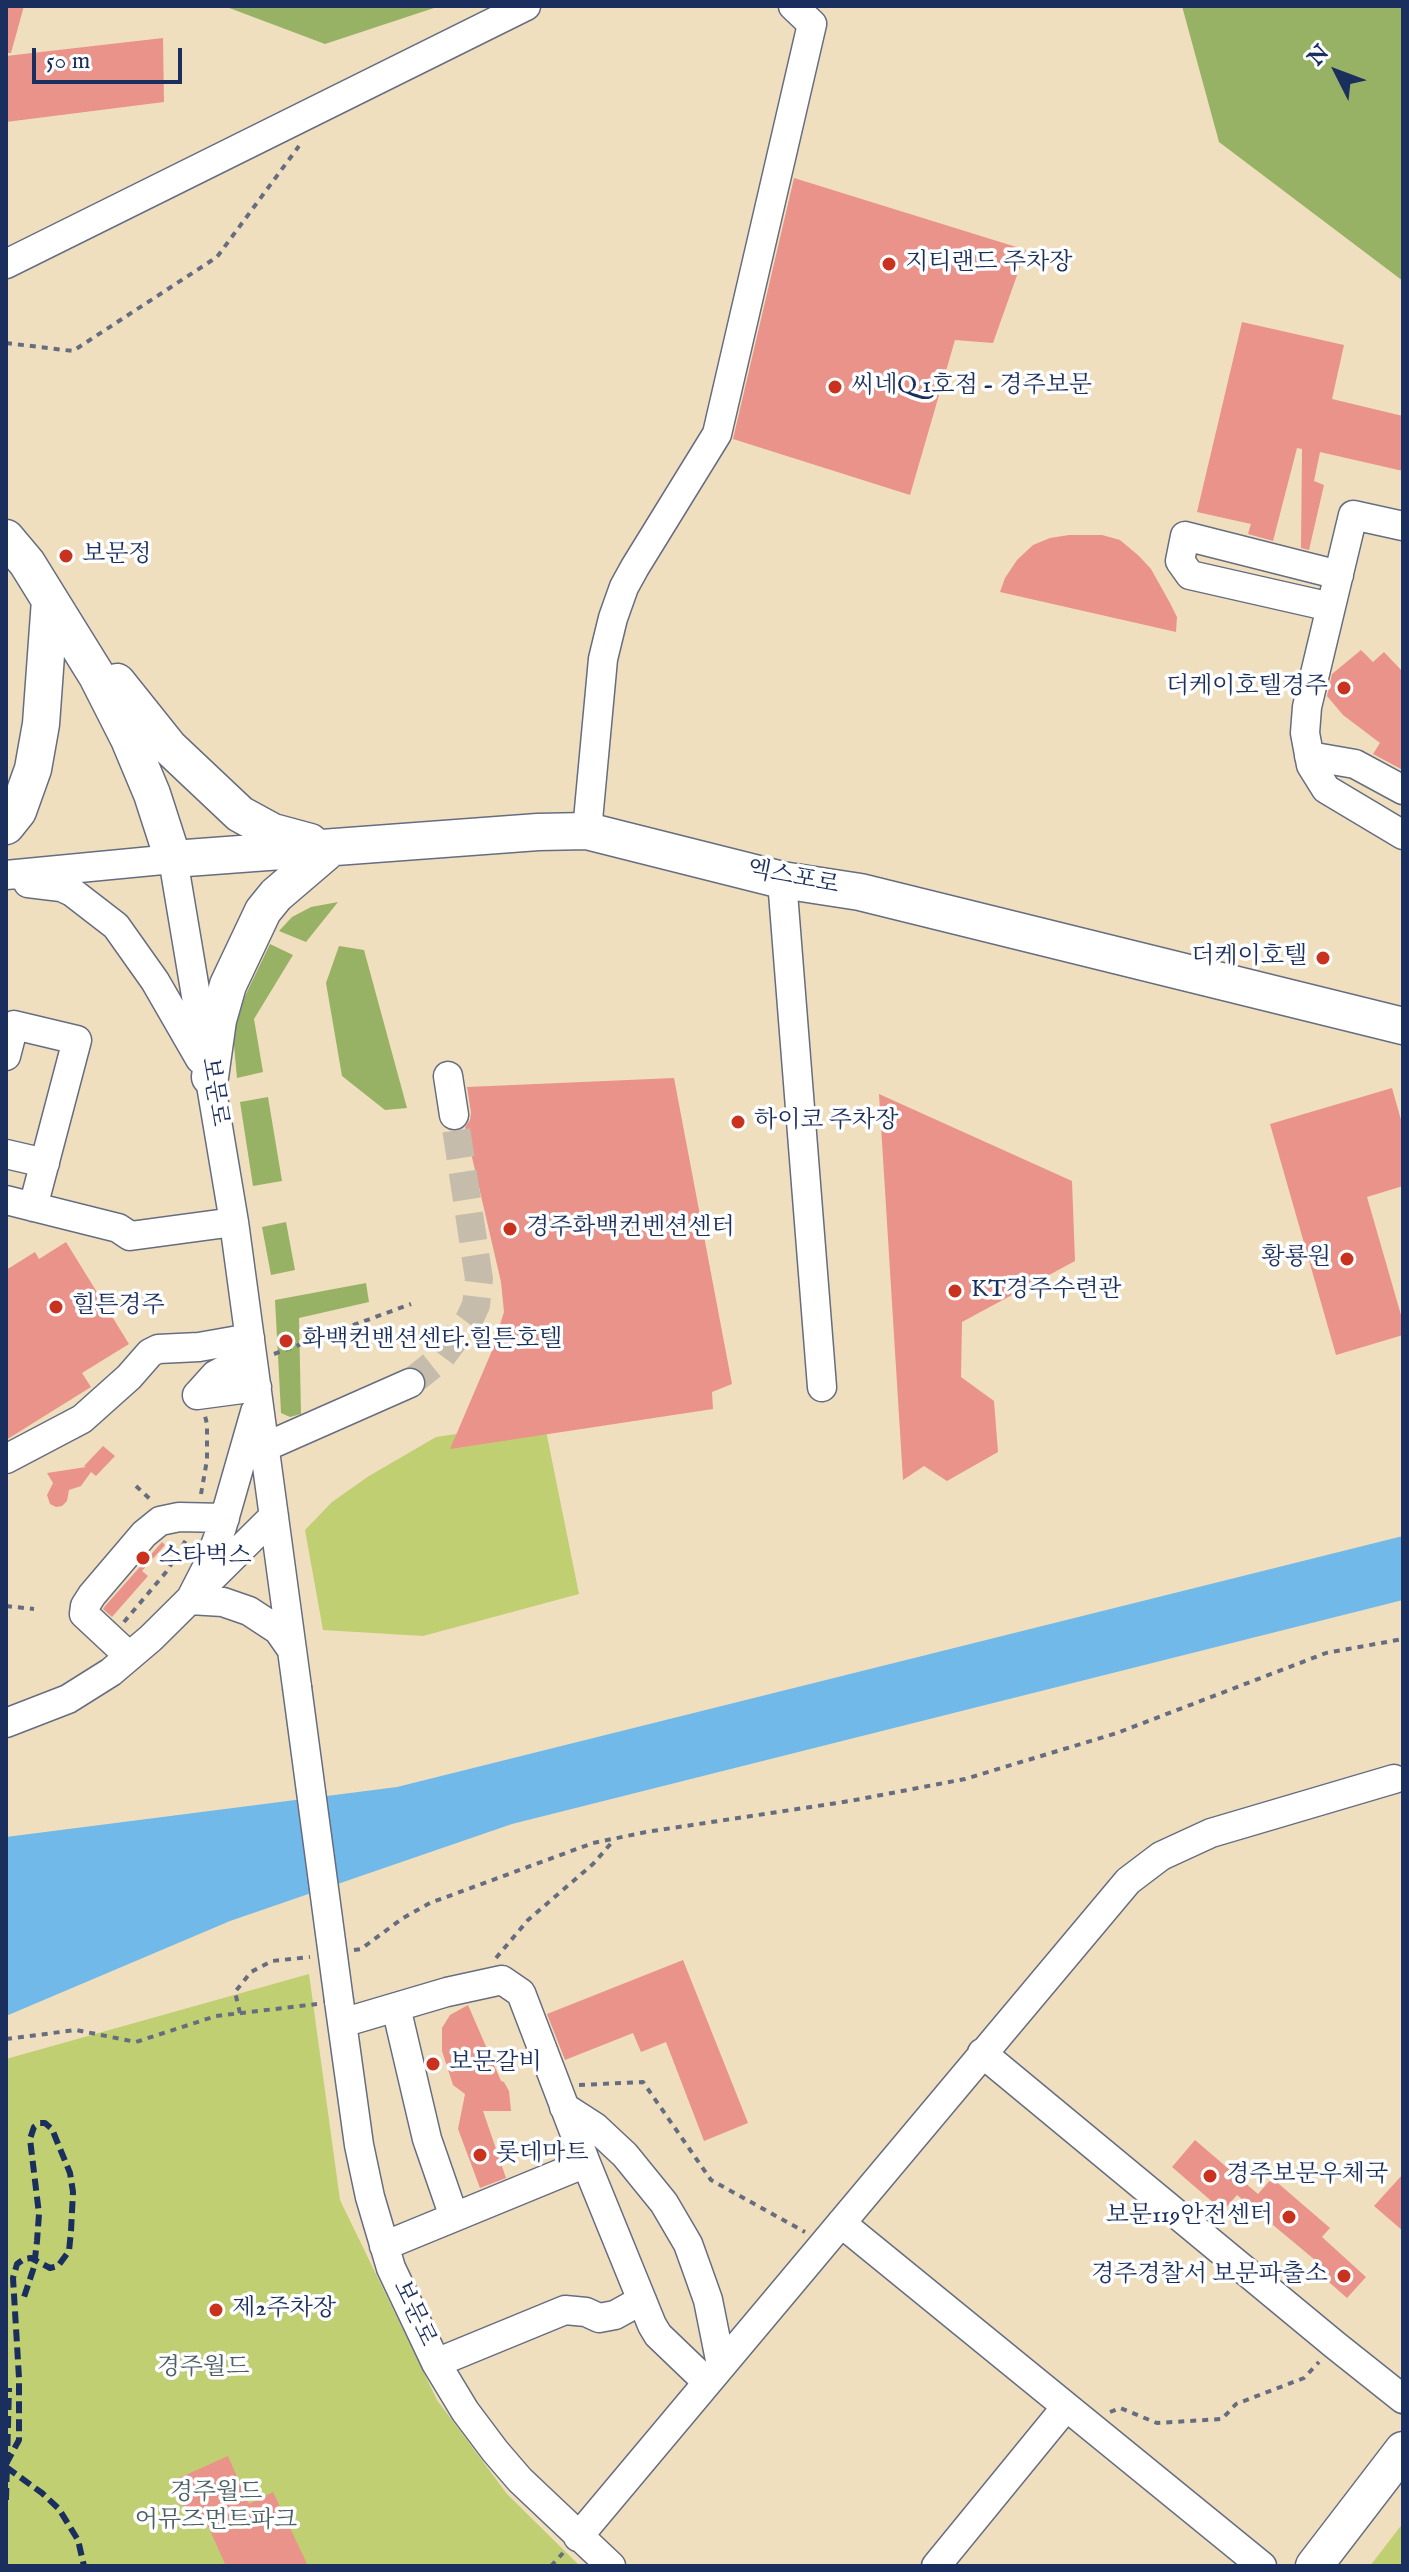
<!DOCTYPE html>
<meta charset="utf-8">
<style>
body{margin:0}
#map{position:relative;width:1409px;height:2572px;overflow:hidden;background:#f0dfbe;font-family:"IM FELL English",serif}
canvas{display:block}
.frame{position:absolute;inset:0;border:8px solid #1b2f5e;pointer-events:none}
.north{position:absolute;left:1297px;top:32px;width:80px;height:80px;-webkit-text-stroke:6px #fff;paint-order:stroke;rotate:312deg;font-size:22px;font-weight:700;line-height:32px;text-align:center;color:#1b2f5e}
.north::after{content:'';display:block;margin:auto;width:28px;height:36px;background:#1b2f5e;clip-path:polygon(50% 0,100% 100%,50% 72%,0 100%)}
.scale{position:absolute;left:32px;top:48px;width:150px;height:36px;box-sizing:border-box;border:4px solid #1b2f5e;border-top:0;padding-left:10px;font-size:24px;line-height:28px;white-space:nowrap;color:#1b2f5e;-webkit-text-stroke:6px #fff;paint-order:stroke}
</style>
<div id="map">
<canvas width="1409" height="2572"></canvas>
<div class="frame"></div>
<div class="north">N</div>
<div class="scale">50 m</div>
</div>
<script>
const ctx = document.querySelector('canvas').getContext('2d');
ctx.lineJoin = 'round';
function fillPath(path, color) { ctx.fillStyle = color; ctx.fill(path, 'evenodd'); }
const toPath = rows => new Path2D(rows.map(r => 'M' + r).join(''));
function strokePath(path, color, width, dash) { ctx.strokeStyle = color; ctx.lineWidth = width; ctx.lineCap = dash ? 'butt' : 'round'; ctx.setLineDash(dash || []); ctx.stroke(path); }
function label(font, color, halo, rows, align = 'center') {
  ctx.font = font + ' "IM FELL English","Noto Serif KR",serif'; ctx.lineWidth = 7; ctx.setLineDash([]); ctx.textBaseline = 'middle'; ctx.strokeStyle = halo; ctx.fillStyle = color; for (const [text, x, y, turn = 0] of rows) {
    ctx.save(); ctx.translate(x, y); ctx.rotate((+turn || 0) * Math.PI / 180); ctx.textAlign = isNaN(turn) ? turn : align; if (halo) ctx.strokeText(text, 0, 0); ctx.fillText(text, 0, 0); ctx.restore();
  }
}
const green = toPath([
 [544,1421,579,1594,423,1636,323,1630,305,1530,332,1502,369,1476,436,1437],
 [309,1974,340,2200,437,2400,507,2494,580,2566,6,2566,6,2059],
 [1403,2523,1403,2566,1370,2566]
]);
const forest = toPath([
 [224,6,440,6,325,44],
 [1182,6,1403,6,1403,281,1219,142],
 [338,902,306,942,279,931,292,917,311,907],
 [270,944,293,955,254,1019,263,1072,237,1078,232,1023],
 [339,946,364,950,407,1108,385,1110,342,1076,326,983],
 [268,1097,282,1181,253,1186,240,1102],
 [286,1222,295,1270,271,1275,262,1227],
 [366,1283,369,1302,299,1318,301,1414,290,1417,281,1413,275,1300]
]);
const water = toPath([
 [1403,1536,1403,1600,512,1824,230,1921,6,2016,6,1837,397,1787]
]);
const building = toPath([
 [6,6,24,6,11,53,6,53],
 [163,38,164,102,6,122,6,56],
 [794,178,1026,250,993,343,955,340,910,495,733,439],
 [1242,322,1344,345,1332,399,1403,416,1403,471,1320,452,1314,481,1324,485,1309,550,1301,548,1302,449,1297,448,1273,541,1248,534,1251,524,1197,512],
 [1069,535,1102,535,1120,540,1139,556,1151,569,1170,603,1177,617,1176,632,1000,592,1005,578,1017,560,1033,545,1050,538],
 [1361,650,1373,662,1384,652,1403,672,1403,765,1401,769,1373,754,1380,743,1343,715,1327,696,1332,674],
 [674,1078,732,1384,712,1392,713,1409,450,1449,491,1353,504,1312,501,1282,465,1127,470,1120,471,1113,467,1087],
 [1392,1088,1403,1127,1403,1186,1367,1197,1403,1322,1403,1335,1336,1355,1270,1124],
 [879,1094,1072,1181,1075,1261,962,1322,961,1377,994,1401,998,1452,947,1481,924,1466,903,1480],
 [66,1242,129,1344,82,1373,91,1387,6,1440,6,1270,35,1252,39,1259],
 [103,1446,115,1456,96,1476,91,1472,81,1486,69,1490,67,1501,62,1506,56,1507,50,1504,47,1495,53,1483,47,1473,86,1467,84,1466],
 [162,1542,165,1545,142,1571,148,1576,112,1617,103,1609,106,1605],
 [683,1960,748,2123,704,2141,666,2042,641,2052,633,2033,565,2060,547,2014],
 [468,2005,501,2081,504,2082,509,2091,511,2111,483,2111,506,2178,480,2188,458,2129,465,2094,453,2085,442,2051,442,2028,450,2015],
 [1195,2140,1258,2194,1272,2178,1330,2228,1322,2237,1366,2277,1347,2298,1322,2276,1327,2270,1237,2195,1223,2211,1172,2167],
 [1403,2174,1403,2231,1374,2206],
 [228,2456,249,2504,273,2492,308,2566,226,2566,203,2515,190,2521,172,2481]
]);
const minorTunnel = toPath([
 [410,1383,440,1359,469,1320,476,1305,479,1279,454,1115]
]);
const path = toPath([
 [6,343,73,351,217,257,299,146],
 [274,1354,411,1304],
 [136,1486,152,1501],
 [201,1494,207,1460,207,1424,205,1416],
 [6,1606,34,1609],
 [124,1622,167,1571,186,1540],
 [354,1950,361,1949,403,1918,430,1903,593,1843,646,1832,850,1801,965,1779,1117,1733,1326,1653,1403,1639],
 [496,1958,528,1920,593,1864,614,1840],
 [240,2013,235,1992,251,1972,272,1961,310,1957],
 [6,2039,76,2030,136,2042,216,2016,317,2004],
 [579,2085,643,2082,711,2180,805,2232],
 [1110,2412,1120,2408,1157,2423,1222,2419,1236,2404,1304,2378,1319,2362],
 [551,2566,563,2553]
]);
const minor = toPath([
 [6,264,526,6],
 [1403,526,1353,515,1307,707,1305,733,1311,765,1326,789,1403,835],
 [1331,607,1190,575,1180,561,1185,536,1339,575],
 [1309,756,1355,764,1403,790],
 [587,831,603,659,613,618,624,587,635,567,717,434,812,24,793,6],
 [6,875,173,859,234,1222,297,1687],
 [782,880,822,1387],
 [28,883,61,887,72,892,116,926,155,981,200,1059],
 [6,1056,14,1025,77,1040,33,1207],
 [448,1076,454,1115],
 [6,1154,45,1163],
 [6,1200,118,1228,130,1236,234,1222],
 [197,1395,215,1375,228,1368,253,1362],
 [197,1395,257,1387],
 [255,1412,222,1527,207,1567,190,1600,223,1602,249,1611,278,1630,292,1650],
 [265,1447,410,1383],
 [6,1459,82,1419,129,1377,150,1353,158,1349,199,1347,250,1338],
 [129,1656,84,1614,85,1606,92,1595,144,1534,160,1521,179,1517,225,1518],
 [6,1723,68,1699,111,1672,151,1638,274,1516],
 [339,2001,359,2145,370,2197,391,2268,436,2363,465,2411,495,2451,520,2480,611,2566],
 [396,2007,427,2139,454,2217],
 [342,2023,447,1992,502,1980,521,1993,586,2163,652,2325,658,2335,707,2382],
 [982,2053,1335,2345,1403,2399],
 [564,2107,595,2127,625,2155,664,2203,688,2244,697,2269,708,2300,721,2365],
 [841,2223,1262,2566],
 [384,2246,586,2163],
 [436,2363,565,2310,586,2312,599,2318,615,2315,642,2300],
 [578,2537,1128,1881,1161,1856,1211,1833,1394,1779],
 [936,2566,1066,2407]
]);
const major = toPath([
 [6,538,27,563,97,676,129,739,152,794,173,859,538,832,587,831,782,880,860,892,1403,1026],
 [117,682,169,747,240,814,273,832,310,842],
 [6,826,18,811,33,769,41,724,50,600],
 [210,1077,218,1020,228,985,263,911,276,895,331,848],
 [1314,2566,1403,2450]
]);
const rail = toPath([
 [6,2464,19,2440,19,2378,13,2278,17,2264,24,2259,31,2258,50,2268,58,2266,69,2251,71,2231,73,2192,70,2173,52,2129,45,2123,40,2123,34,2127,30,2139,39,2214,37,2241,34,2267,24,2297],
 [6,2467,42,2493,59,2509,78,2540,84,2566],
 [6,2500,9,2388]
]);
const minorBridge = toPath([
 [297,1687,339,2001]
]);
const markers = [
 [889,264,8,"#c8321e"],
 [835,387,8,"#c8321e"],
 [66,556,8,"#c8321e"],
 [1344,688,8,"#c8321e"],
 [1323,958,8,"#c8321e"],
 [738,1122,8,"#c8321e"],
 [510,1229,8,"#c8321e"],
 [1347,1259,8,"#c8321e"],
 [955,1291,8,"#c8321e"],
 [56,1307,8,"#c8321e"],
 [286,1341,8,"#c8321e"],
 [143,1558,8,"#c8321e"],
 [433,2064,8,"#c8321e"],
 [480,2155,8,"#c8321e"],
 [1210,2176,8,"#c8321e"],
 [1289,2217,8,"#c8321e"],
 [1344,2276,8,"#c8321e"],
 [216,2310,8,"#c8321e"]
];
const poiNames = [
 ["지티랜드 주차장",905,264],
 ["씨네Q 1호점 - 경주보문",851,387],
 ["보문정",82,556],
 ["더케이호텔경주",1328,688,"right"],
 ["더케이호텔",1307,958,"right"],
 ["하이코 주차장",754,1122],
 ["경주화백컨벤션센터",526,1229],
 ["황룡원",1331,1259,"right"],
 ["KT경주수련관",971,1291],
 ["힐튼경주",72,1307],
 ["화백컨밴션센타.힐튼호텔",302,1341],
 ["스타벅스",159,1558],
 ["보문갈비",449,2064],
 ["롯데마트",496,2155],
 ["경주보문우체국",1226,2176],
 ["보문119안전센터",1273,2217,"right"],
 ["경주경찰서 보문파출소",1328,2276,"right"],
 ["제2주차장",232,2310]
];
const streetNames = [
 ["엑스포로",793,879,11],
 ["보문로",213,1092,81],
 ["보문로",413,2314,65]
];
const parkNames = [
 ["경주월드",203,2369],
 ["경주월드",216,2494],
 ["어뮤즈먼트파크",216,2522]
];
fillPath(green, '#bfcf72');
fillPath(forest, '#97b264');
fillPath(water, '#71b9e9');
fillPath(building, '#e9938b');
strokePath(minorTunnel, '#c5bcab', 28, [28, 14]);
strokePath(minor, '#666d80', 31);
strokePath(major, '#666d80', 39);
strokePath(path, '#666d80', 4, [6, 6]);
strokePath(minor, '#fff', 28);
strokePath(major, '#fff', 36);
strokePath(rail, '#1b2f5e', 6, [12, 6]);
strokePath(minorBridge, '#666d80', 31, []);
strokePath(minorBridge, '#fff', 28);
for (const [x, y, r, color] of markers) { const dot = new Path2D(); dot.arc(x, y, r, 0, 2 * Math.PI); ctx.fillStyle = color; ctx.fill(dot); strokePath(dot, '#fff', 3); }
label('24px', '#1b2f5e', '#fff', poiNames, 'left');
label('24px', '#1b2f5e', '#fff', streetNames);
label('24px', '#4c5f64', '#fff', parkNames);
</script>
